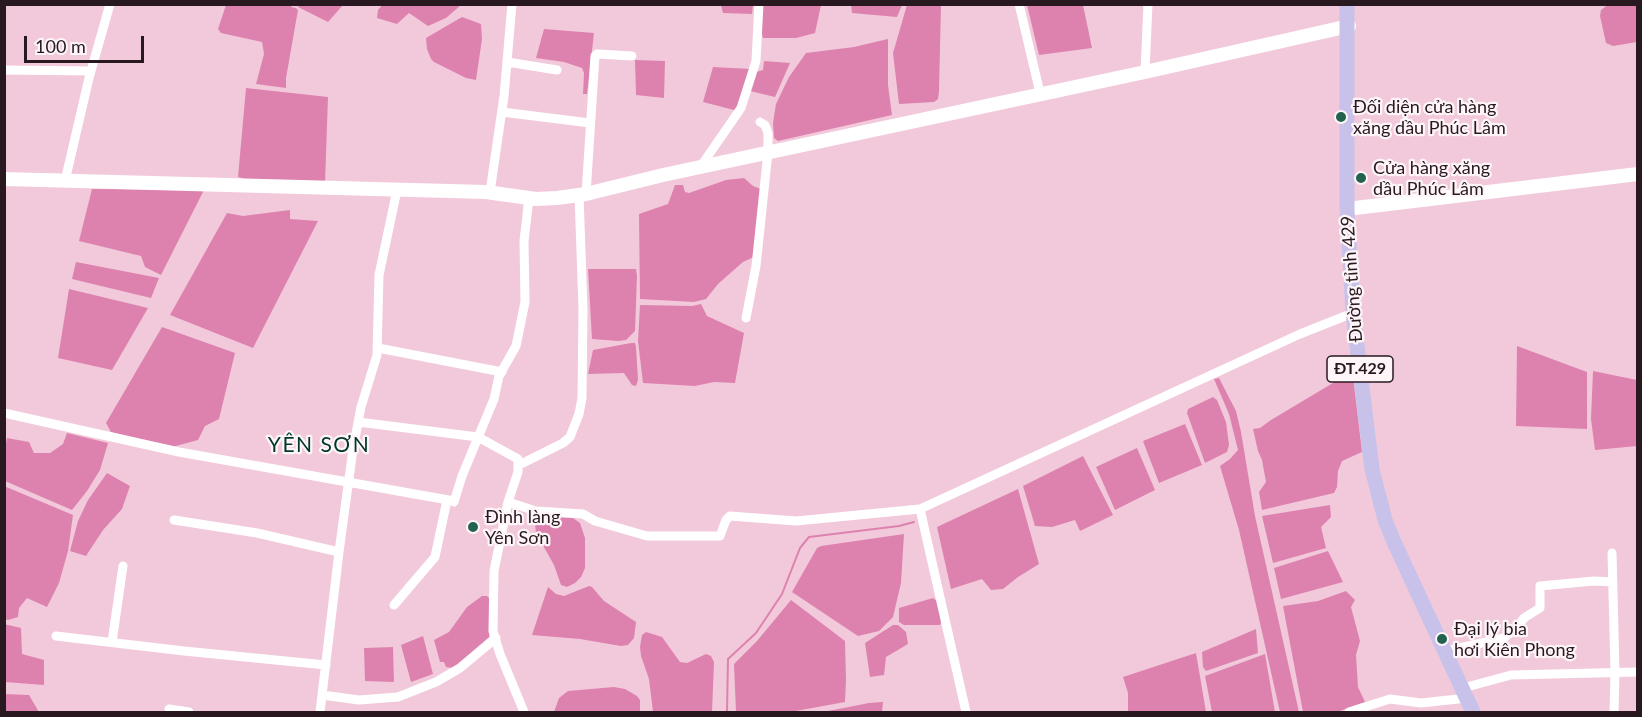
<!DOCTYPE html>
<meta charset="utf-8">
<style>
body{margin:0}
#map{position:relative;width:1642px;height:717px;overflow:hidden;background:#f2c9db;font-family:Lato,sans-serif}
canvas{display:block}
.frame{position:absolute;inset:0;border:6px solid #281920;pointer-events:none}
.scale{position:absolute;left:24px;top:36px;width:120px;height:27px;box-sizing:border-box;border:3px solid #281920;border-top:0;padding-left:8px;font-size:18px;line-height:21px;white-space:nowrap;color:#281920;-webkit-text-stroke:4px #fef5f8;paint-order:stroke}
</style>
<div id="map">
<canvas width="1642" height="717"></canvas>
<div class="frame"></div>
<div class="scale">100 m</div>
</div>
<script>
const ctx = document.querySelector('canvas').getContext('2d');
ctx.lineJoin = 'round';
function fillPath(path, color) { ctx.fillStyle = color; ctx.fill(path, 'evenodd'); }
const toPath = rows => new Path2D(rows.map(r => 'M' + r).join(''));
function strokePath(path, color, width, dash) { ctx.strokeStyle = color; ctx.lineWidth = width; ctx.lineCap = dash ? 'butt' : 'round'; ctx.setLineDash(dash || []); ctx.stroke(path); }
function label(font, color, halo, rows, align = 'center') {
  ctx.font = font + ' Lato,sans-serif'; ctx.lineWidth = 4.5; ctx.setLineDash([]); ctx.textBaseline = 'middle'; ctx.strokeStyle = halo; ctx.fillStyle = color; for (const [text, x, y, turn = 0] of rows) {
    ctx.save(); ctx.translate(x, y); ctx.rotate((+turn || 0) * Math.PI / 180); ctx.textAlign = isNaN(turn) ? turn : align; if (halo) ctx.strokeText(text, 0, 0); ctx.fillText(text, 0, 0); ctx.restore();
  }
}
const water = toPath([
 [383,4,461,4,461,5,446,18,428,26,409,13,397,24,377,18,378,10],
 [1609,4,1637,5,1637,42,1613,46,1606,43,1600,16,1601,10],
 [292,5,291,7,296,8,298,10,286,78,286,88,256,84,264,54,262,42,221,33,218,29,226,5],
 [299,5,299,4,343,5,328,22,298,7],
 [721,5,753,5,752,14,723,13],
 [763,5,821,5,815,33,796,38,763,38,761,31],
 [851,5,851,4,902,5,897,17,852,13],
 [907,5,941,5,939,91,938,99,934,102,899,104,893,53],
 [1027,5,1083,5,1092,48,1039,55],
 [462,17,481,24,482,39,476,80,466,78,434,62,431,59,427,49,426,38],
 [544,29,594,33,587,94,583,94,584,73,582,68,564,62,536,58],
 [888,39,888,85,892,115,778,141,774,138,773,123,776,104,789,77,806,53,854,47],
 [635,60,665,61,664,98,636,95],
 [764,61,790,63,775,97,750,91,756,72,763,70],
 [713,67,751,69,738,109,734,110,703,102],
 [246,88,328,97,325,183,249,180,238,177],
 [744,178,753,186,761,189,754,257,743,262,718,284,706,299,694,302,640,299,639,214,668,204,675,185,683,185,685,192,689,193,726,180],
 [92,189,204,190,161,275,145,267,141,256,79,241],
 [290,210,290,219,318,221,253,348,170,315,227,213,243,216],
 [76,262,159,278,151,298,72,279],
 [588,269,636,269,637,276,635,331,626,340,619,341,592,339],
 [69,289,148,308,112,370,58,358],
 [701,304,707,316,744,333,735,383,714,382,695,386,643,383,638,341,640,305,692,306],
 [162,327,235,353,219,419,205,426,198,440,172,447,111,432,106,423],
 [631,343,635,343,636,347,638,380,636,386,632,385,624,373,588,374,593,350],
 [1517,346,1587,372,1587,429,1516,426],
 [1593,371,1637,380,1637,446,1595,450,1591,419],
 [1353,376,1362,452,1342,461,1338,471,1337,487,1334,493,1262,510,1259,492,1266,482,1262,460,1258,451,1253,429,1260,428,1271,420,1338,380],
 [1219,378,1236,411,1241,432,1255,516,1299,712,1280,712,1239,530,1220,466,1230,459,1238,450,1229,414,1214,379],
 [1213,397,1217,400,1226,422,1229,445,1227,452,1205,463,1187,413,1188,409],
 [1185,424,1202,465,1159,483,1143,441],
 [67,433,108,443,100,470,87,491,72,510,5,481,5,449,7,438,29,442,34,453,50,453,63,444],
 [1137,448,1155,490,1115,510,1096,467],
 [1083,456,1113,515,1080,531,1075,520,1052,527,1035,526,1023,486],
 [107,473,130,486,122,509,103,530,86,556,70,551,78,521,88,500],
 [4,486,73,515,68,551,59,583,47,607,27,598,19,608,18,617,8,620,4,619],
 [1018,489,1039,564,1018,577,1003,589,991,590,982,579,951,589,937,527],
 [1330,505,1331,517,1321,527,1326,548,1273,563,1262,516],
 [534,516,573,518,580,523,585,538,585,568,581,577,575,583,567,587,561,585,554,565,536,533],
 [904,534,901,583,893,617,879,631,858,636,792,592,817,548,821,546],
 [1328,551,1343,582,1281,599,1274,568],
 [589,586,592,587,604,601,636,622,634,638,628,645,621,646,580,639,532,635,548,587,556,594,564,596],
 [1346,591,1355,600,1351,607,1360,641,1356,655,1358,687,1365,702,1337,712,1303,712,1283,606,1318,601],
 [482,596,487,596,490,599,492,614,489,637,453,668,446,667,444,662,440,662,434,640,449,632,467,607],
 [933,598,938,602,942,620,940,625,904,625,899,622,899,608],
 [791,600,845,641,846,680,845,702,790,712,736,712,734,664,757,641],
 [4,624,21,628,22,654,44,660,44,685,5,682],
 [893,625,898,625,906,632,908,644,886,657,884,675,870,677,865,643],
 [1256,629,1258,653,1206,671,1203,667,1202,652],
 [646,632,662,637,680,662,687,663,706,654,711,656,714,662,712,712,653,712,649,679,641,656,640,647,642,635],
 [423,636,433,674,411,682,401,645],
 [393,647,394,682,365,681,364,648],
 [1196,653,1206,712,1128,712,1128,693,1123,677],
 [1265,654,1275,712,1212,712,1205,676],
 [614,687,625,689,637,696,640,700,640,712,554,712,559,698,568,691],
 [4,694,29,695,39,712,5,712],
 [883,702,882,712,823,712,869,703]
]);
const stream = toPath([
 [727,712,728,659,756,633,782,594,800,548,809,537,899,526,914,522]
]);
const street = toPath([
 [1019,4,1040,93],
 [507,62,557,70],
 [4,70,91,71],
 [1145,72,1148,4],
 [502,112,590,123],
 [701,166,741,108,756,61,759,4],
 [65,181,89,78,110,4],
 [490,192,504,96,512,4],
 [586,194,595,56,597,54,632,56],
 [746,318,756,266,768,152,768,133,765,125,760,122],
 [378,348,502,372],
 [4,413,179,452,454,501],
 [358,422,478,437,518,459,518,472,508,502,494,571,493,631,500,654,524,712],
 [519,465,563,443,570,437,579,414,582,398,583,309,579,194],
 [454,502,462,476,494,399,499,376,516,346,525,302,524,241,529,198],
 [508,502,536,511,583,514,595,521,647,536,720,536,726,520,730,516,796,521,920,509,1300,334,1353,313],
 [920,509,966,712],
 [174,520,257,533,339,552],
 [1612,553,1615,673,1614,712],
 [394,605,435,557,447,500],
 [56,636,184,651,326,665],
 [112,642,123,566],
 [1446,651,1504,638,1518,626,1524,618,1540,608,1540,586,1594,581,1613,582],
 [1463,688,1511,675,1638,672],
 [322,695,359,700,398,697,436,682,460,668,496,638],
 [169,709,189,712],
 [320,712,339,552,353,449,361,407,377,355,379,275,397,190],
 [1349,712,1390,699,1421,703,1467,698]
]);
const secondary = toPath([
 [4,179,486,192,536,199,557,198,586,194,663,175,1145,72,1349,26],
 [1347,209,1638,174]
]);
const primary = toPath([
 [1347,4,1347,209,1353,313,1372,469,1385,520,1394,542,1473,712]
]);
const markers = [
 [1341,117,6,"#23624f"],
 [1361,178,6,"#23624f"],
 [473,527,6,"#23624f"],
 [1442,639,6,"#23624f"]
];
const shields = [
 [1360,369,66]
];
const shieldNames = [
 ["ĐT.429",1360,369]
];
const poiNames = [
 ["Đối diện cửa hàng",1353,107],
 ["xăng dầu Phúc Lâm",1353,128],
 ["Cửa hàng xăng",1373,168],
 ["dầu Phúc Lâm",1373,189],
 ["Đình làng",485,517],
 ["Yên Sơn",485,538],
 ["Đại lý bia",1454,629],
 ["hơi Kiên Phong",1454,650]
];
const streetNames = [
 ["Đường tỉnh 429",1352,279,-94]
];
const quarterNames = [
 ["YÊN SƠN",319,445]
];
fillPath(water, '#dd82ae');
strokePath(stream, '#dd82ae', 2);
strokePath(street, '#fff', 9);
strokePath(secondary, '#fff', 14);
strokePath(primary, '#c8c2ea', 15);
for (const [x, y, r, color] of markers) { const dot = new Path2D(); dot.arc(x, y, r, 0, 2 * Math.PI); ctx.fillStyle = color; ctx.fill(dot); strokePath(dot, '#fef5f8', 2); }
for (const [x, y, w] of shields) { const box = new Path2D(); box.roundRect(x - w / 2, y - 13, w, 26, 4.5); ctx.fillStyle = '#fef5f8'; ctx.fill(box); strokePath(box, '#281920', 1.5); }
label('bold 16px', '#281920', null, shieldNames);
label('18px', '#281920', '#fef5f8', poiNames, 'left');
label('18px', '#281920', '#fef5f8', streetNames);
ctx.letterSpacing = '1.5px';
label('21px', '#00372a', '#fef5f8', quarterNames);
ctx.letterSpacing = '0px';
</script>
